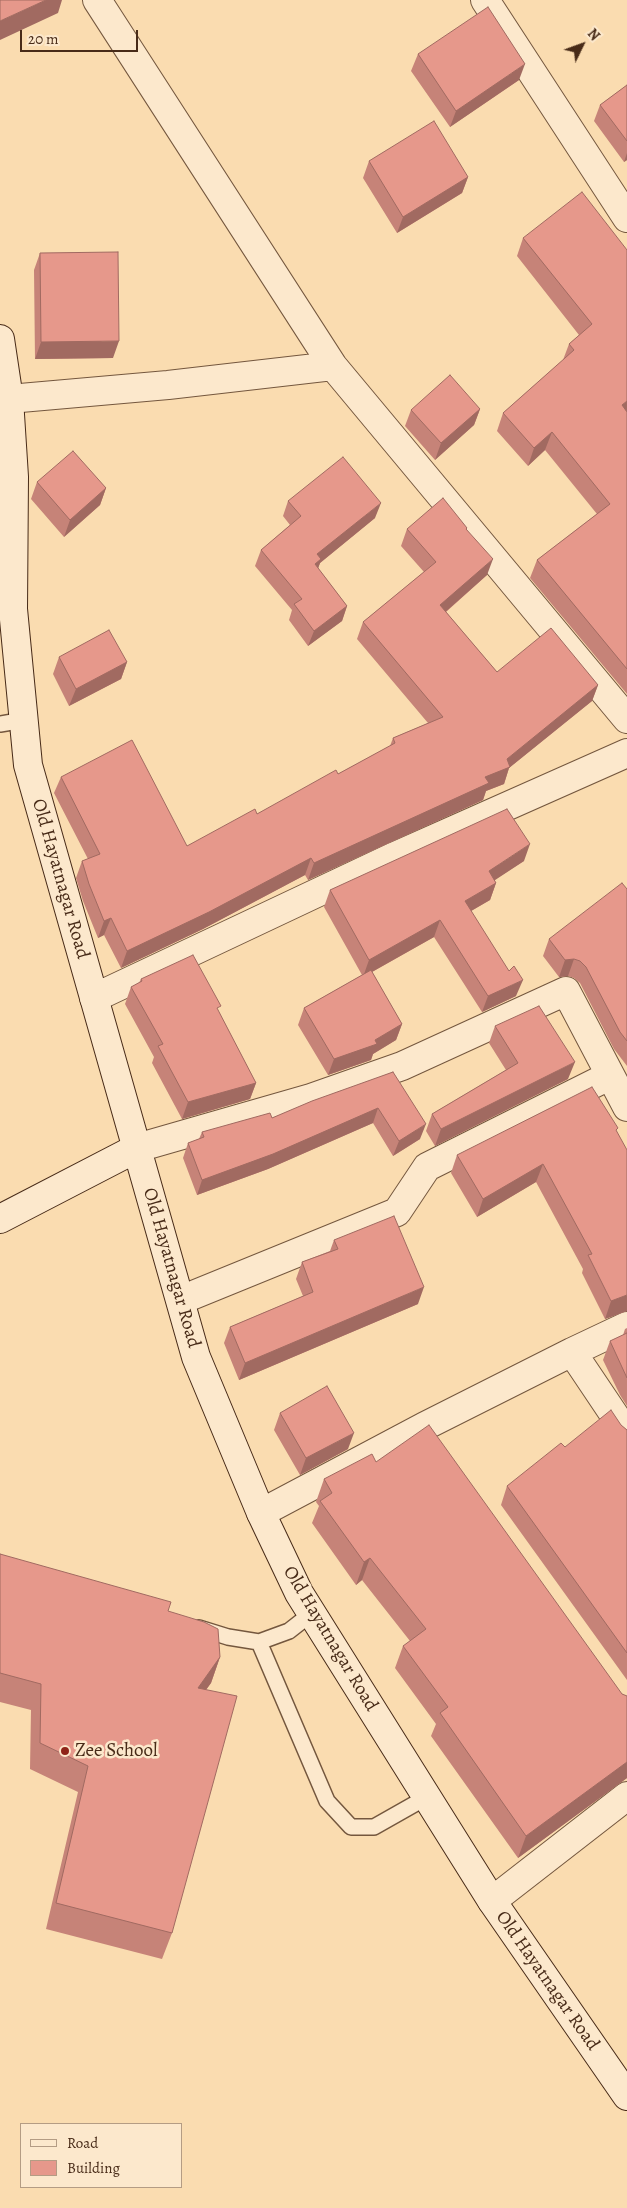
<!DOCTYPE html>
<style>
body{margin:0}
#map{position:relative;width:627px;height:2208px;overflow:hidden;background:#fadcb0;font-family:Alegreya,serif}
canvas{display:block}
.legend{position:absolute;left:20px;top:2123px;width:162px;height:65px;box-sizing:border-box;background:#fce8cc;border:1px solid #b49c84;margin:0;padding:6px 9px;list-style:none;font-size:15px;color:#482b18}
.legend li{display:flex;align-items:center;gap:10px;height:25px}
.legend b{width:25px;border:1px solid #b49c84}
.north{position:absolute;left:557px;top:20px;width:50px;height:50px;-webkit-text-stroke:4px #fce8cc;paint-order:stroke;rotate:48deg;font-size:14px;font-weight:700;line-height:20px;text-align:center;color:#482b18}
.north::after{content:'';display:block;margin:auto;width:18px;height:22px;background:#482b18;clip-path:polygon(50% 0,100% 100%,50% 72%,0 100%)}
.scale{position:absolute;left:20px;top:30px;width:118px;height:22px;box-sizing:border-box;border:2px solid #482b18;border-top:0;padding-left:6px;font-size:15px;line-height:18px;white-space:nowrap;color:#482b18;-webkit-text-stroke:4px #fce8cc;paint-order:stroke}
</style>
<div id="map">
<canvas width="627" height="2208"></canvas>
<ul class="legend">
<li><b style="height:6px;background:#fce8cc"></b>Road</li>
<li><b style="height:14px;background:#e6988b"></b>Building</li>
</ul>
<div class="north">N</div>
<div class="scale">20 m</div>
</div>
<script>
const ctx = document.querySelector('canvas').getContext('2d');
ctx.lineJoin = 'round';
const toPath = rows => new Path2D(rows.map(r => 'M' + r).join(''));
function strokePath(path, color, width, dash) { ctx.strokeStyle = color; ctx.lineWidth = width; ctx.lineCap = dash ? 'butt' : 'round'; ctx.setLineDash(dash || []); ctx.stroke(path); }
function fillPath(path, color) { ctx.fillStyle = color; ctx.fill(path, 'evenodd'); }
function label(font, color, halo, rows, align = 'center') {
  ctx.font = font + ' Alegreya,serif'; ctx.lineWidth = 5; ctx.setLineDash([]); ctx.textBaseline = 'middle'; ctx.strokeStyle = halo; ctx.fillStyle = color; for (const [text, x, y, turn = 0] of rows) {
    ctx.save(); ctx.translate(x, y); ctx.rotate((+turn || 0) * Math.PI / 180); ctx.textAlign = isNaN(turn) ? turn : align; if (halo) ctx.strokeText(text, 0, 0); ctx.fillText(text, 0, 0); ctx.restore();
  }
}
const lane = toPath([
 [0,724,24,720],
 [199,1628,228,1637,259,1642,289,1631,312,1613],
 [259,1642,327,1801,351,1827,374,1827,427,1797]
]);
const street = toPath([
 [97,0,333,366,627,719],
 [485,0,627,218],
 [9,399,168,385,333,366],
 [94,998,395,856,627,753],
 [137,1148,311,1098,402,1066,566,991,627,1107],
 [181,1300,397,1212,427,1167,609,1076],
 [572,1352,627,1326],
 [261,1513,425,1426,572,1352,627,1434],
 [492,1901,627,1796]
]);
const secondary = toPath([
 [0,339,9,399,14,477,13,609,28,765,196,1357,261,1513,299,1593,492,1901,627,2096],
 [0,1219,137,1148]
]);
const wall = toPath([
 [418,54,519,80,450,127,411,71],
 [627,85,627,160,624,162,594,121,600,105],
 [369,161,468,177,462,193,397,233,363,178],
 [523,238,627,250,627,694,530,578,537,560,597,514,545,450,528,466,497,431,503,413,563,360,569,344,579,335,517,256],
 [40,253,113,358,35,359,34,270],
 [480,409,474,425,435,460,405,426,411,410],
 [37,482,106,488,100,505,64,537,31,499],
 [288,501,375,518,320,563,318,568,347,606,342,621,308,646,289,620,292,610,255,566,261,550,290,525,283,516],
 [467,528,467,530,487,575,446,612,497,672,598,685,592,701,509,768,504,784,486,791,483,800,308,880,305,875,203,929,121,968,104,935,98,938,83,901,76,878,82,861,88,859,54,793,61,777,187,846,257,814,338,774,390,746,393,738,428,723,357,639,363,622,424,572,401,546,407,529],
 [59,657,127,662,121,679,69,706,53,674],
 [524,861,494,880,496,883,490,900,471,911,516,996,482,1012,434,937,372,972,402,1024,396,1040,373,1054,371,1060,328,1075,298,1025,304,1008,362,975,324,907,330,890],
 [627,889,627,1066,614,1049,580,983,574,978,568,976,559,977,543,956,549,939],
 [141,979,219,1012,256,1083,250,1099,182,1119,152,1063,154,1057,125,1004,131,987,139,983],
 [495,1026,568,1079,435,1146,426,1131,432,1114,506,1070,489,1043],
 [393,1072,420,1139,393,1156,373,1123,268,1169,197,1195,183,1158,188,1143,199,1139,202,1132,272,1118],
 [617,1131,627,1311,605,1319,582,1273,583,1269,536,1182,477,1217,451,1173,457,1155],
 [334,1240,418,1304,239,1380,224,1343,230,1327,303,1296,296,1279,302,1262,330,1251],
 [627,1328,627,1406,620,1395,603,1360,610,1341,623,1335,625,1329],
 [280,1413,348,1449,300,1475,274,1430],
 [621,1425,627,1430,627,1680,501,1505,507,1486,565,1447],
 [376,1462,622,1694,627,1696,627,1778,518,1858,431,1736,436,1724,395,1668,403,1646,410,1641,362,1580,356,1585,312,1523,319,1506,316,1502,324,1479],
 [0,1554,168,1611,220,1657,211,1683,206,1690,172,1933,162,1959,46,1929,78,1792,30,1769,31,1710,0,1702]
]);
const shadedWall = toPath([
 [46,0,62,0,58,13,0,40,0,21],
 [525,64,519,80,450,127,456,111],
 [627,153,627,160,624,162],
 [468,177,462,193,397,233,403,217],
 [119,341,113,358,35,359,41,342],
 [627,401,627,414,622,405],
 [480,409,474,425,435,460,441,443],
 [552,432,545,450,528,466,534,448],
 [106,488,100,505,64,537,70,520],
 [381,503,375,518,320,563,316,574,310,579,317,554],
 [493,559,487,575,434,622,440,605],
 [347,606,342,621,308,646,314,631],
 [127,662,121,679,69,706,76,689],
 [598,685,592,701,509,768,504,784,486,791,483,800,308,880,314,863,485,777],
 [530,844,524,861,483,888,489,871],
 [311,858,305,875,203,929,121,968,127,951],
 [496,883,490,900,459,918,465,901],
 [111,918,104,935,98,938,104,921],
 [440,920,434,937,363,977,369,960],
 [574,959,568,976,559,977,565,960],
 [523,980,516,996,482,1012,488,996],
 [402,1024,396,1040,373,1054,371,1060,328,1075,334,1059,375,1040],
 [575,1062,568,1079,435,1146,441,1129],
 [256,1083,250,1099,182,1119,188,1102],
 [378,1108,373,1123,268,1169,197,1195,202,1180],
 [426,1124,420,1139,393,1156,399,1141],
 [543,1164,536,1182,477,1217,483,1199],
 [424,1287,418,1304,239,1380,245,1363],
 [627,1295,627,1311,605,1319,611,1301],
 [354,1433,348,1449,300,1475,306,1458],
 [370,1558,362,1580,356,1585,364,1562],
 [220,1657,211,1683,188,1714,198,1688],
 [627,1762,627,1778,518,1858,526,1836]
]);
const building = toPath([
 [0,0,46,0,0,21,0,0],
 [488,7,525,64,456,111,418,54,488,7],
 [627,85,627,141,600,105,627,85],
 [434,121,468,177,403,217,369,161,434,121],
 [582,192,627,250,627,401,622,405,627,412,627,669,537,560,610,504,552,432,534,448,503,413,574,350,569,344,592,324,523,238,582,192],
 [118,252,119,341,41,342,40,253,118,252],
 [450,375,480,409,441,443,411,410,450,375],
 [73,451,106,488,70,520,37,482,73,451],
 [343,457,381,503,317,554,321,559,315,564,347,606,314,631,294,604,302,599,261,550,301,516,288,501,343,457],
 [443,498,467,528,466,529,493,559,440,605,497,672,551,628,598,685,507,759,510,767,485,777,489,783,314,863,311,858,209,912,127,951,111,918,104,921,89,884,82,861,100,854,61,777,132,740,187,846,255,809,257,814,336,770,338,774,395,743,393,738,443,717,363,622,436,562,407,529,443,498],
 [109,630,127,662,76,689,59,657,109,630],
 [507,809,530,844,489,871,496,883,465,901,509,971,514,966,523,980,488,996,440,920,369,960,330,890,507,809],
 [622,883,627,889,627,1041,620,1032,586,967,580,961,574,959,565,960,549,939,622,883],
 [193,955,221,1006,217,1008,256,1083,188,1102,158,1046,163,1044,131,987,142,981,141,979,193,955],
 [371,970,402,1024,375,1040,377,1044,334,1059,304,1008,371,970],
 [539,1006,575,1062,441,1129,432,1114,518,1063,495,1026,539,1006],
 [393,1072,426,1124,399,1141,378,1108,273,1154,202,1180,188,1143,204,1137,202,1132,270,1113,272,1118,312,1101,393,1072],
 [592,1087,618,1128,616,1130,627,1150,627,1295,611,1301,588,1255,592,1254,543,1164,483,1199,457,1155,592,1087],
 [394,1216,424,1287,245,1363,230,1327,313,1292,302,1262,338,1249,334,1240,394,1216],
 [627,1333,627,1378,610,1341,627,1333],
 [327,1386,354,1433,306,1458,280,1413,327,1386],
 [611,1410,621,1425,627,1430,627,1653,507,1486,561,1443,565,1447,611,1410],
 [429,1425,622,1694,627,1696,627,1762,526,1836,440,1713,448,1707,403,1646,426,1629,370,1558,364,1562,320,1501,332,1493,324,1479,372,1454,376,1462,429,1425],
 [0,1554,171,1602,168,1611,204,1622,218,1629,220,1657,198,1688,237,1696,172,1933,56,1903,88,1766,40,1743,41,1684,0,1673,0,1554]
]);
const markers = [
 [65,1751,5,"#8f2418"]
];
const streetNames = [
 ["Old Hayatnagar Road",60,879,74],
 ["Old Hayatnagar Road",171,1268,74],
 ["Old Hayatnagar Road",330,1639,59],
 ["Old Hayatnagar Road",547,1981,55]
];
const poiNames = [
 ["Zee School",75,1751]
];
strokePath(lane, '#74573e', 18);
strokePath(street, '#74573e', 30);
strokePath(secondary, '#482b18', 30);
strokePath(lane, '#fce8cc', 15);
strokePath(street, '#fce8cc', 28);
strokePath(secondary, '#fce8cc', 28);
fillPath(wall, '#c68378');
fillPath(shadedWall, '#a16a61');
fillPath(building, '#e6988b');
strokePath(building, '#a16a61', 1);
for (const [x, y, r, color] of markers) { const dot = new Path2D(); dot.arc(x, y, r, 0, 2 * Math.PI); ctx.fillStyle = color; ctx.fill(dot); strokePath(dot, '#fce8cc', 2); }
label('19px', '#482b18', '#fce8cc', streetNames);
label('19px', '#482b18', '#fce8cc', poiNames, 'left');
</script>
